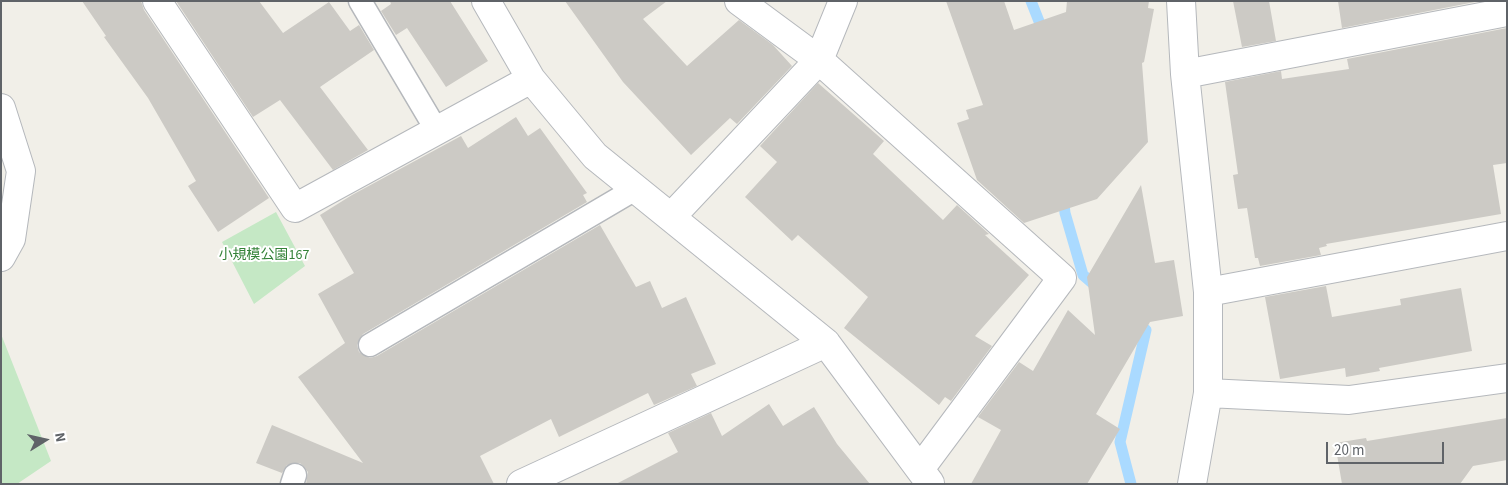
<!DOCTYPE html>
<meta charset="utf-8">
<style>
body{margin:0}
#map{position:relative;width:1508px;height:485px;overflow:hidden;background:#f1efe8;font-family:"Source Sans 3",sans-serif}
canvas{display:block}
.frame{position:absolute;inset:0;border:2px solid #5f6368;pointer-events:none}
.north{position:absolute;left:20px;top:415px;width:50px;height:50px;-webkit-text-stroke:4px #fff;paint-order:stroke;rotate:80deg;font-size:14px;font-weight:700;line-height:20px;text-align:center;color:#5f6368}
.north::after{content:'';display:block;margin:auto;width:18px;height:22px;background:#5f6368;clip-path:polygon(50% 0,100% 100%,50% 72%,0 100%)}
.scale{position:absolute;left:1326px;top:442px;width:118px;height:22px;box-sizing:border-box;border:2px solid #5f6368;border-top:0;padding-left:6px;font-size:15px;line-height:18px;white-space:nowrap;color:#5f6368;-webkit-text-stroke:4px #fff;paint-order:stroke}
</style>
<div id="map">
<canvas width="1508" height="485"></canvas>
<div class="frame"></div>
<div class="north">N</div>
<div class="scale">20 m</div>
</div>
<script>
const ctx = document.querySelector('canvas').getContext('2d');
ctx.lineJoin = 'round';
function fillPath(path, color) { ctx.fillStyle = color; ctx.fill(path, 'evenodd'); }
const toPath = rows => new Path2D(rows.map(r => 'M' + r).join(''));
function strokePath(path, color, width, dash) { ctx.strokeStyle = color; ctx.lineWidth = width; ctx.lineCap = dash ? 'butt' : 'round'; ctx.setLineDash(dash || []); ctx.stroke(path); }
function label(font, color, halo, rows, align = 'center') {
  ctx.font = font + ' "Source Sans 3","Noto Sans JP",sans-serif'; ctx.lineWidth = 4; ctx.setLineDash([]); ctx.textBaseline = 'middle'; ctx.strokeStyle = halo; ctx.fillStyle = color; for (const [text, x, y, turn = 0] of rows) {
    ctx.save(); ctx.translate(x, y); ctx.rotate((+turn || 0) * Math.PI / 180); ctx.textAlign = isNaN(turn) ? turn : align; if (halo) ctx.strokeText(text, 0, 0); ctx.fillText(text, 0, 0); ctx.restore();
  }
}
const green = toPath([
 [276,212,305,266,254,304,222,242],
 [1,334,51,461,17,484,1,484]
]);
const stream = toPath([
 [1031,1,1044,34],
 [1063,196,1065,213,1083,275,1098,288],
 [1131,484,1120,442,1146,330,1134,320]
]);
const building = toPath([
 [82,1,141,1,144,10,269,198,218,232,188,186,196,181,148,98,104,37,106,36],
 [176,1,259,1,283,33,329,2,350,31,359,25,374,50,320,87,368,150,333,170,280,100,253,117],
 [390,1,450,1,488,61,446,87,407,28,396,35,381,11,391,4],
 [565,1,667,1,643,19,687,66,739,20,773,45,792,66,737,124,730,118,691,155,623,82],
 [946,1,1004,1,1014,30,1066,12,1067,1,1149,1,1148,8,1154,9,1144,62,1142,63,1148,142,1097,199,1024,223,977,180,957,123,969,119,966,110,983,105],
 [1233,1,1269,1,1276,41,1242,47],
 [1338,1,1480,1,1342,28],
 [1507,28,1507,163,1493,165,1501,214,1326,244,1327,246,1319,248,1321,255,1260,266,1258,258,1255,258,1247,208,1238,209,1233,175,1238,174,1225,82,1281,71,1282,79,1349,69,1347,59],
 [818,83,884,141,873,154,943,220,957,205,989,234,985,235,1029,275,975,336,992,346,951,401,945,397,939,405,844,328,868,297,798,235,792,241,745,197,777,162,760,146],
 [516,117,528,136,540,128,587,193,583,195,587,202,363,334,357,345,359,352,370,358,377,356,600,225,636,287,650,281,662,308,686,297,716,364,691,374,697,386,654,405,648,393,559,437,551,419,480,456,494,484,306,484,308,472,300,463,287,465,282,473,256,463,272,425,363,463,298,377,345,343,318,294,354,273,320,215,352,195,461,136,468,148],
 [1141,185,1155,263,1174,260,1183,316,1150,322,1096,414,1120,429,1087,484,971,484,1001,430,978,417,1019,362,1033,371,1068,310,1095,335,1087,277],
 [1326,286,1332,317,1401,305,1400,299,1461,288,1472,351,1379,368,1380,371,1346,377,1345,368,1280,379,1265,297],
 [769,404,783,426,814,407,837,444,870,484,616,484,678,452,668,433,711,413,722,436],
 [1507,418,1507,460,1473,466,1460,484,1342,484,1335,443,1366,438,1367,441]
]);
const service = toPath([
 [360,1,437,131],
 [370,345,637,188],
 [292,484,295,475]
]);
const minor = toPath([
 [157,1,295,208,531,79],
 [486,1,531,79,595,156,826,343,930,483],
 [739,1,819,60,1062,278,920,469],
 [1181,1,1185,74,1208,292,1208,393,1192,484],
 [1185,74,1507,12],
 [1,108,21,171,11,239,1,257],
 [672,216,819,60,843,1],
 [1208,292,1507,236],
 [1208,393,1349,400,1507,378],
 [521,484,826,343]
]);
const parkNames = [
 ["小規模公園167",264,256]
];
fillPath(green, '#c5e8c5');
strokePath(stream, '#aadaff', 11);
fillPath(building, '#cccac5');
strokePath(service, '#b5b8bc', 25);
strokePath(minor, '#b5b8bc', 30);
strokePath(service, '#fff', 22);
strokePath(minor, '#fff', 28);
label('14px', '#348238', '#fff', parkNames);
</script>
